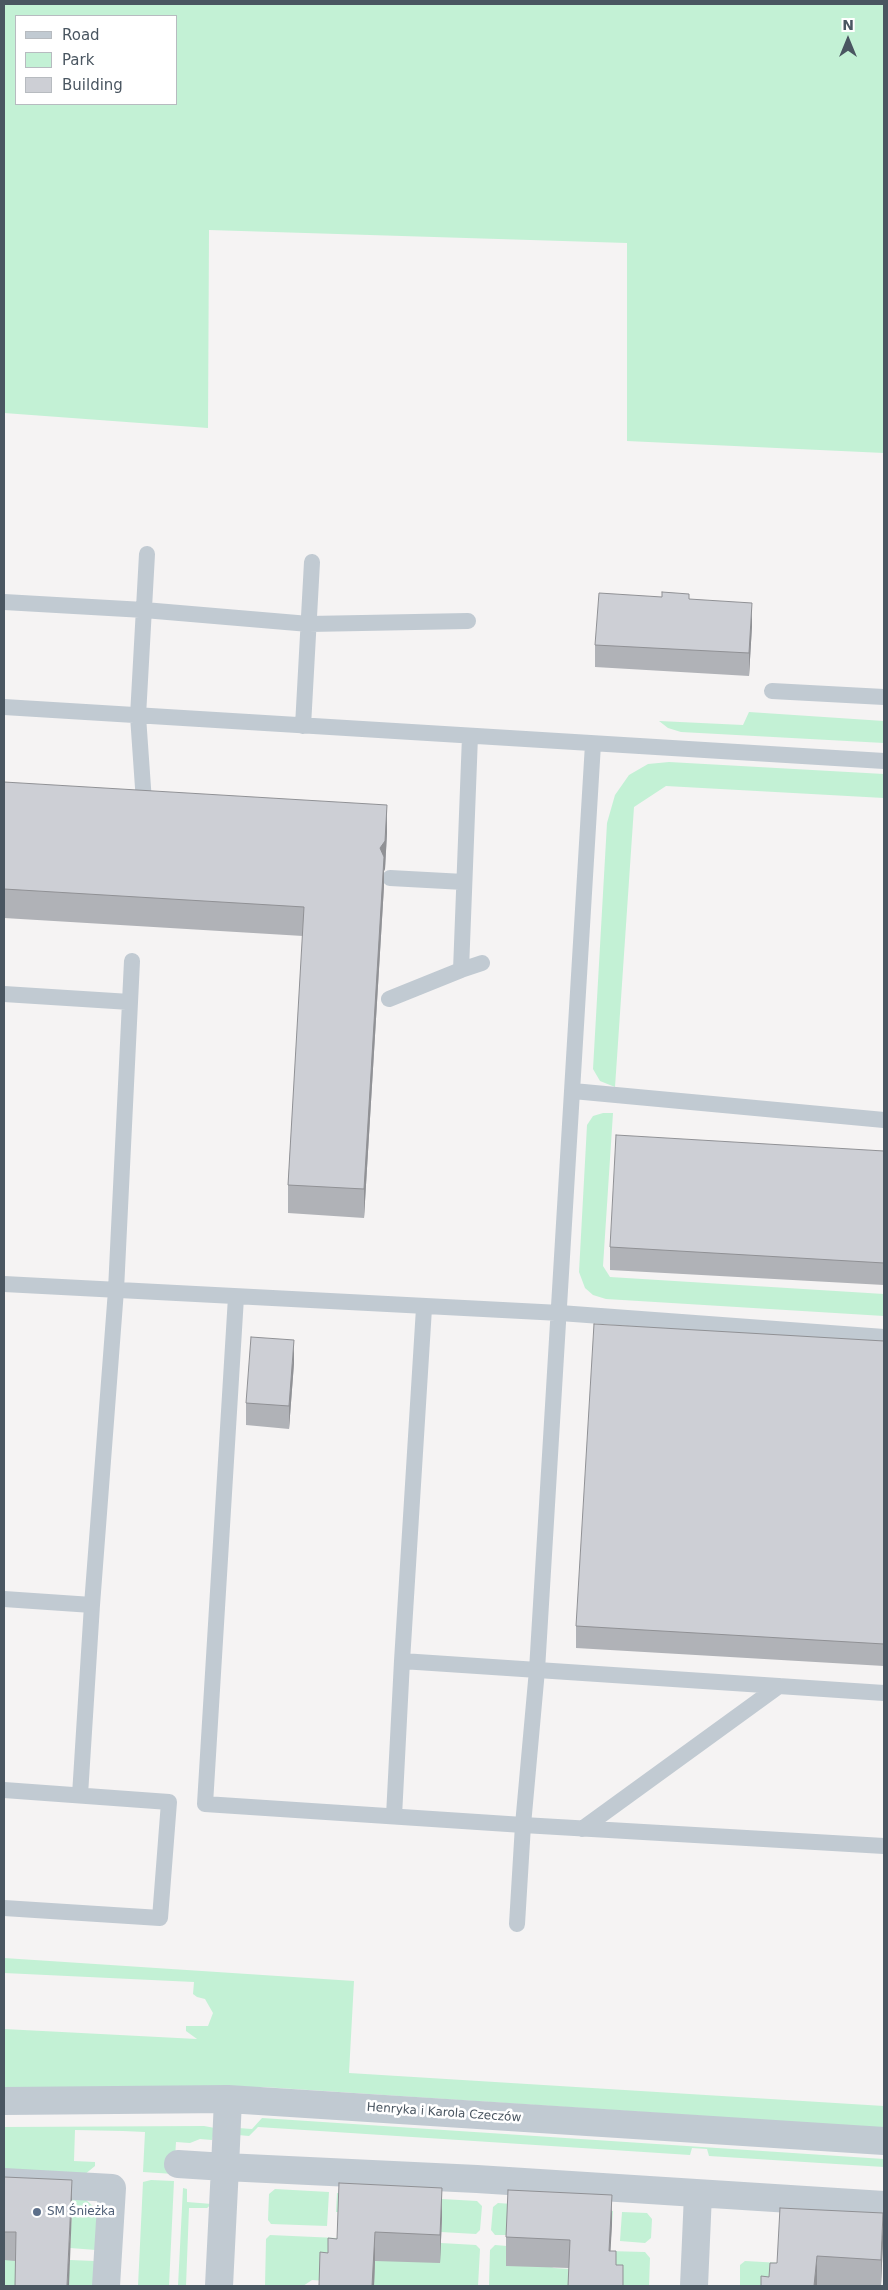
<!DOCTYPE html>
<meta charset="utf-8">
<style>
body{margin:0}
#map{position:relative;width:888px;height:2290px;overflow:hidden;background:#f5f3f3;font-family:"DejaVu Sans",sans-serif}
canvas{display:block}
.frame{position:absolute;inset:0;border:5px solid #4a5661;pointer-events:none}
.legend{position:absolute;left:15px;top:15px;width:162px;height:90px;box-sizing:border-box;background:#fff;border:1px solid #b7bbc0;margin:0;padding:6px 9px;list-style:none;font-size:15px;color:#4a5661}
.legend li{display:flex;align-items:center;gap:10px;height:25px}
.legend b{width:25px;border:1px solid #b7bbc0}
.north{position:absolute;left:823px;top:15px;width:50px;height:50px;-webkit-text-stroke:4px #fff;paint-order:stroke;rotate:0deg;font-size:14px;font-weight:700;line-height:20px;text-align:center;color:#4a5661}
.north::after{content:'';display:block;margin:auto;width:18px;height:22px;background:#4a5661;clip-path:polygon(50% 0,100% 100%,50% 72%,0 100%)}
</style>
<div id="map">
<canvas width="888" height="2290"></canvas>
<div class="frame"></div>
<ul class="legend">
<li><b style="height:6px;background:#c1cad2"></b>Road</li>
<li><b style="height:14px;background:#c3f1d5"></b>Park</li>
<li><b style="height:14px;background:#cdcfd5"></b>Building</li>
</ul>
<div class="north">N</div>
</div>
<script>
const ctx = document.querySelector('canvas').getContext('2d');
ctx.lineJoin = 'round';
function fillPath(path, color) { ctx.fillStyle = color; ctx.fill(path, 'evenodd'); }
const toPath = rows => new Path2D(rows.map(r => 'M' + r).join(''));
function strokePath(path, color, width, dash) { ctx.strokeStyle = color; ctx.lineWidth = width; ctx.lineCap = dash ? 'butt' : 'round'; ctx.setLineDash(dash || []); ctx.stroke(path); }
function label(font, color, halo, rows, align = 'center') {
  ctx.font = font + ' "DejaVu Sans",sans-serif'; ctx.lineWidth = 5; ctx.setLineDash([]); ctx.textBaseline = 'middle'; ctx.strokeStyle = halo; ctx.fillStyle = color; for (const [text, x, y, turn = 0] of rows) {
    ctx.save(); ctx.translate(x, y); ctx.rotate((+turn || 0) * Math.PI / 180); ctx.textAlign = isNaN(turn) ? turn : align; if (halo) ctx.strokeText(text, 0, 0); ctx.fillText(text, 0, 0); ctx.restore();
  }
}
const green = toPath([
 [4,4,884,4,884,453,627,441,627,243,209,230,208,428,4,413],
 [16,16,176,16,176,104,16,104],
 [749,712,884,721,884,743,681,732,668,728,659,721,743,725],
 [669,762,884,774,884,798,666,786,634,807,615,1087,600,1081,593,1069,607,823,615,795,629,775,648,764],
 [603,1113,613,1113,603,1266,610,1277,884,1294,884,1316,606,1299,593,1295,585,1288,579,1272,587,1125,593,1116],
 [4,1958,354,1981,349,2073,884,2106,884,2128,263,2087,4,2087,4,2029,197,2039,186,2031,186,2026,208,2026,213,2013,205,1999,197,1997,193,1994,194,1982,4,1973],
 [262,2118,884,2159,884,2167,709,2156,707,2149,692,2148,690,2155,258,2127,249,2136,238,2135,238,2128,252,2129],
 [204,2126,215,2128,212,2140,200,2139,190,2143,176,2142,174,2174,143,2172,145,2132,123,2131,75,2130,74,2161,95,2162,95,2166,84,2175,4,2171,4,2127],
 [151,2180,174,2181,169,2286,138,2286,143,2182],
 [183,2188,187,2189,187,2202,212,2204,207,2208,189,2208,186,2286,178,2286],
 [275,2189,329,2192,327,2226,271,2224,268,2220,269,2194],
 [337,2193,477,2201,482,2206,480,2230,476,2234,441,2232,442,2217,336,2212],
 [42,2195,83,2197,97,2210,96,2250,70,2248,72,2209],
 [498,2203,613,2211,612,2224,508,2219,507,2235,495,2235,491,2230,493,2207],
 [622,2212,647,2213,652,2219,651,2238,645,2243,620,2241],
 [270,2235,337,2238,328,2281,312,2280,303,2286,265,2286,266,2239],
 [441,2243,476,2245,480,2249,478,2286,372,2286,375,2260],
 [495,2245,507,2246,554,2268,570,2269,572,2286,489,2286,490,2250],
 [608,2251,645,2252,650,2258,649,2286,616,2286],
 [4,2253,23,2253,21,2286,4,2286],
 [70,2260,95,2261,94,2286,68,2286],
 [745,2261,781,2263,780,2286,740,2286,740,2265]
]);
const service = toPath([
 [4,602,144,610,309,624,468,621],
 [772,691,884,697],
 [4,707,884,761],
 [303,726,312,562],
 [593,744,537,1670,523,1825,884,1846],
 [144,802,138,716,147,554],
 [390,878,464,882],
 [461,970,482,963],
 [4,994,130,1002],
 [389,999,461,970,470,736],
 [573,1091,884,1120],
 [4,1284,560,1313,884,1337],
 [236,1297,205,1804,523,1825,517,1924],
 [424,1308,402,1661,884,1693],
 [4,1599,92,1605,116,1290,132,961],
 [4,1790,169,1802,160,1918,4,1908],
 [80,1795,92,1605],
 [394,1816,402,1661],
 [582,1829,779,1686]
]);
const minor = toPath([
 [4,2101,228,2099,884,2141],
 [178,2164,225,2167,228,2099],
 [4,2182,112,2188,106,2286],
 [219,2286,225,2167,477,2179,884,2205],
 [694,2286,698,2194]
]);
const wall = toPath([
 [752,626,749,676,595,667,595,645],
 [4,782,387,833,385,869,384,871,384,886,364,1218,288,1213,288,1185,303,936,4,918],
 [884,1151,884,1285,610,1270,610,1247],
 [884,1341,884,1666,576,1648,576,1626],
 [294,1363,289,1429,246,1425,246,1403],
 [4,2177,72,2209,15,2261,4,2260],
 [442,2217,440,2263,375,2261,374,2286,319,2286,328,2253,337,2239],
 [612,2224,610,2251,616,2265,623,2286,569,2268,506,2266,506,2237],
 [883,2241,881,2286,842,2286,817,2285,817,2286,761,2286,769,2277,777,2263]
]);
const shadedWall = toPath([
 [752,603,752,626,749,676,749,653],
 [387,805,387,833,385,869,384,871,384,886,364,1218,364,1189,380,848],
 [294,1340,294,1363,289,1429,289,1406],
 [72,2180,72,2209,69,2286,67,2286],
 [442,2188,442,2217,440,2263,440,2235],
 [612,2195,612,2224,609,2279,609,2251],
 [883,2213,883,2241,881,2286,881,2260],
 [375,2232,375,2261,374,2286,372,2286],
 [817,2256,817,2286,814,2286]
]);
const building = toPath([
 [662,592,689,594,689,599,752,603,749,653,595,645,599,593,662,597,662,592],
 [4,782,387,805,385,841,380,848,384,857,364,1189,288,1185,304,907,4,889,4,782],
 [616,1135,884,1151,884,1263,610,1247,616,1135],
 [594,1324,884,1341,884,1644,576,1626,594,1324],
 [251,1337,294,1340,289,1406,246,1403,251,1337],
 [4,2177,72,2180,67,2286,15,2286,16,2232,4,2232,4,2177],
 [339,2183,442,2188,440,2235,375,2232,372,2286,319,2286,320,2252,328,2253,328,2238,337,2239,339,2183],
 [508,2190,612,2195,609,2251,616,2251,616,2265,623,2265,623,2286,568,2286,570,2240,506,2237,508,2190],
 [780,2208,883,2213,881,2260,817,2256,814,2286,761,2286,761,2276,769,2277,770,2263,777,2263,780,2208]
]);
const markers = [
 [37,2212,5,"#5c6f8a"]
];
const streetNames = [
 ["Henryka i Karola Czeczów",444,2113,4]
];
const serviceNames = [
 ["SM Śnieżka",47,2212]
];
fillPath(green, '#c3f1d5');
strokePath(service, '#c1cad2', 16);
strokePath(minor, '#c1cad2', 28);
fillPath(wall, '#b0b2b7');
fillPath(shadedWall, '#909195');
fillPath(building, '#cdcfd5');
strokePath(building, '#909195', 1);
for (const [x, y, r, color] of markers) { const dot = new Path2D(); dot.arc(x, y, r, 0, 2 * Math.PI); ctx.fillStyle = color; ctx.fill(dot); strokePath(dot, '#fff', 2); }
label('12px', '#4a5661', '#fff', streetNames);
label('12px', '#4e5e75', '#fff', serviceNames, 'left');
</script>
